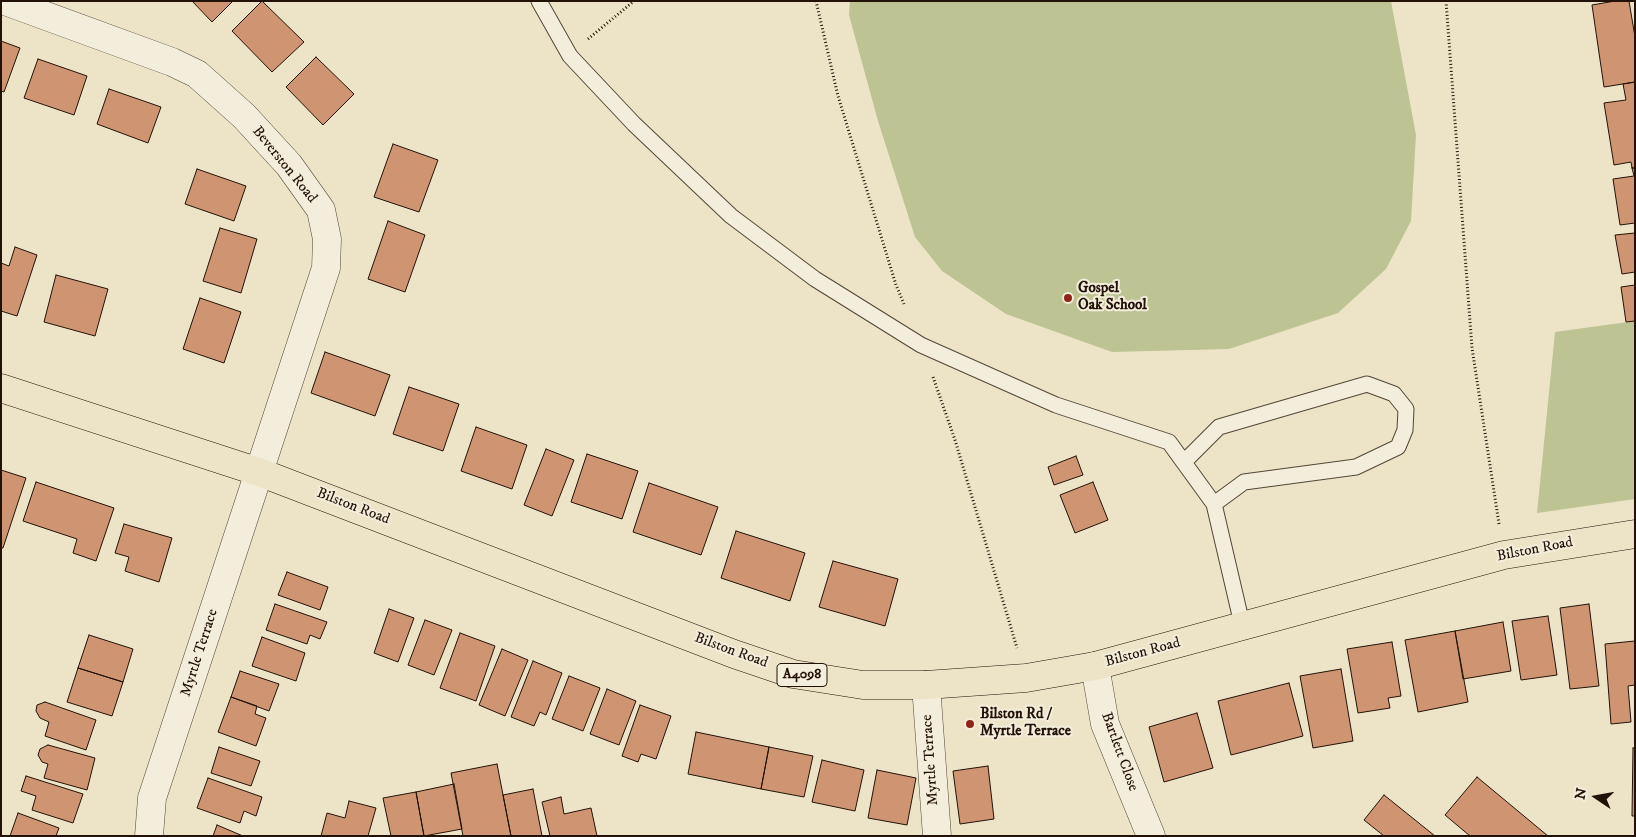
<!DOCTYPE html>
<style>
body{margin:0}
#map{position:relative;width:1636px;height:837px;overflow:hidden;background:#ede4c8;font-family:"IM FELL DW Pica",serif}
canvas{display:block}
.frame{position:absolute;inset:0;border:2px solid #221107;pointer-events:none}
.north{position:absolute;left:1571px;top:772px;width:50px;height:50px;-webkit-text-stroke:4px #f3eddb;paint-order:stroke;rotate:282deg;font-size:14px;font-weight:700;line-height:20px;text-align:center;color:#221107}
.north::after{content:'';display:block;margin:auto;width:18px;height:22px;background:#221107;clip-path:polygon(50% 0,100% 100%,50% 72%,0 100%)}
</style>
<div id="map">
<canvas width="1636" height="837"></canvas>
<div class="frame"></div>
<div class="north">N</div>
</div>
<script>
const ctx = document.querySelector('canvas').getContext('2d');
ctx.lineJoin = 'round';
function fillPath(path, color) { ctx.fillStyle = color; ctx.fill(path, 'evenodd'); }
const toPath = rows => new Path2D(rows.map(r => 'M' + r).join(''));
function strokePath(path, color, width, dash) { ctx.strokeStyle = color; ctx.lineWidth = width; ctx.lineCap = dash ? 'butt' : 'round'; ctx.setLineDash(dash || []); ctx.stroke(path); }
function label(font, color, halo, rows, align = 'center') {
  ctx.font = font + ' "IM FELL DW Pica",serif'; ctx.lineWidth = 4; ctx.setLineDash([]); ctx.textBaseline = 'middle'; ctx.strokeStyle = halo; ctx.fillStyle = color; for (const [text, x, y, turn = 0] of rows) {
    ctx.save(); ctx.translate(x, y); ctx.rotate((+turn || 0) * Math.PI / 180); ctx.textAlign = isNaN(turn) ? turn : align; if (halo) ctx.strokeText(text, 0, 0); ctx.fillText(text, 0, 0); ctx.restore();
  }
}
const green = toPath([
 [850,1,1391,1,1416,135,1411,221,1386,269,1338,313,1229,349,1112,352,1006,314,942,271,915,237,878,121,849,15],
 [1635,321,1635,499,1537,513,1555,332]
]);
const building = toPath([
 [192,1,233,1,212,22,192,1],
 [262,1,304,42,272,72,232,31,262,1],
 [1615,1,1629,1,1635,37,1635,82,1604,87,1592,5,1615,1],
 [1,41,20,48,4,92,1,91,1,41],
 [316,57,354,94,323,125,286,87,316,57],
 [38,59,87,76,74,115,24,98,38,59],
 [1635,82,1635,168,1632,168,1631,162,1614,165,1604,103,1626,100,1623,84,1635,82],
 [109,89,161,107,148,143,97,124,109,89],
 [393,144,438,160,419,212,374,197,393,144],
 [1632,168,1635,168,1635,223,1620,225,1613,179,1634,176,1632,168],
 [197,169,246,186,234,221,185,204,197,169],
 [388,221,425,235,405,292,368,279,388,221],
 [220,228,257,239,241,293,203,281,220,228],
 [1635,233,1635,272,1622,274,1615,235,1635,233],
 [15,247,37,255,17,316,1,311,1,263,9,266,15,247],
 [56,275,108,289,95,336,44,322,56,275],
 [1635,285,1635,321,1626,322,1621,287,1635,285],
 [200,298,241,312,224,363,183,349,200,298],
 [325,352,390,375,375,416,311,393,325,352],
 [409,387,459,404,443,451,393,434,409,387],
 [476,427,527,445,512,489,461,471,476,427],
 [546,449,574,460,552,516,524,505,546,449],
 [587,454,638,471,622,519,571,502,587,454],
 [1076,456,1083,475,1054,485,1048,467,1076,456],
 [1,470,26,478,3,548,1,548,1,470],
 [36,482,114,508,96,561,73,553,77,539,23,521,36,482],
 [1093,482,1108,520,1075,533,1060,495,1093,482],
 [649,483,718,507,701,555,633,532,649,483],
 [124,524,172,538,159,582,125,571,129,557,115,553,124,524],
 [736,531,805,553,790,601,721,578,736,531],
 [833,561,898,579,885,626,819,607,833,561],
 [287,572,328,587,320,610,278,595,287,572],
 [275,604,327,622,320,639,310,635,307,644,266,630,275,604],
 [1589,604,1599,686,1570,689,1560,608,1589,604],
 [389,609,414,618,398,662,374,653,389,609],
 [1548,616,1557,675,1521,680,1512,621,1548,616],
 [425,620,452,630,434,675,408,665,425,620],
 [1503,622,1511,671,1463,679,1455,631,1503,622],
 [1455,631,1468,702,1418,712,1405,640,1455,631],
 [460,633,495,646,476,701,440,688,460,633],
 [89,635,133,649,123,682,78,668,89,635],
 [262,637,305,653,296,681,252,666,262,637],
 [1635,641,1635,685,1628,686,1631,722,1611,724,1605,644,1635,641],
 [1392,642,1401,696,1388,698,1390,708,1358,713,1347,649,1392,642],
 [502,649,528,660,505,716,479,705,502,649],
 [533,661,562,673,546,715,540,712,534,726,511,717,533,661],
 [78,668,123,682,112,716,67,702,78,668],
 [1341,669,1353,741,1313,748,1300,676,1341,669],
 [240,671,279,684,269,711,231,697,240,671],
 [569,676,600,688,583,731,552,719,569,676],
 [1289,683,1303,736,1231,755,1218,701,1289,683],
 [607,689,636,701,619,745,590,734,607,689],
 [231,697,257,706,255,714,266,718,256,746,218,732,231,697],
 [45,702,96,720,86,750,45,736,49,722,40,718,36,711,37,705,45,702],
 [640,705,671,716,656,759,641,754,638,762,622,756,640,705],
 [1197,713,1213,768,1164,782,1149,727,1197,713],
 [696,732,769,747,761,789,688,774,696,732],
 [48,745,95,758,87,790,44,778,48,764,42,762,38,755,40,749,48,745],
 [219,747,260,761,251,786,211,773,219,747],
 [769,747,813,756,804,797,761,789,769,747],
 [1633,748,1635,748,1635,816,1632,816,1633,748],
 [822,760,864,770,855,811,812,802,822,760],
 [497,764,511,836,463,836,451,773,497,764],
 [988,766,994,819,960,824,953,771,988,766],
 [877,770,916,778,907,825,868,818,877,770],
 [26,776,83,794,73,823,32,810,36,796,21,791,26,776],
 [1477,777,1548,836,1470,836,1445,815,1477,777],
 [208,778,262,797,256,816,244,811,240,823,197,808,208,778],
 [454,784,462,829,424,836,416,792,454,784],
 [533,789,542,836,511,836,503,795,533,789],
 [416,792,424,836,391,836,383,798,416,792],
 [1384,795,1435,836,1384,836,1364,820,1384,795],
 [561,797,564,814,591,808,597,836,550,836,542,802,561,797],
 [349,801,376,808,368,836,321,836,327,813,345,818,349,801],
 [18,813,59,828,56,836,10,836,18,813],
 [217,825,243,836,213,836,217,825]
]);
const path = toPath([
 [816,1,838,96,896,285,904,304],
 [1446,1,1472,348,1499,524],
 [588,39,634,1],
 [933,377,955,440,1017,648]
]);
const lane = toPath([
 [539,1,570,56,634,124,731,216,815,279,921,345,1056,405,1169,442,1214,504,1242,624],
 [1184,462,1219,427,1367,384,1394,394,1406,409,1405,430,1398,447,1356,467,1244,482,1214,504]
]);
const street = toPath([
 [5,1,172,62,197,74,244,116,289,165,321,210,327,239,326,268,152,798,149,836],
 [1095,666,1105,724,1151,836],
 [926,685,937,836]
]);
const primary = toPath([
 [1,388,259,472,734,654,793,674,863,685,926,685,1026,678,1095,666,1504,555,1635,534]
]);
const markers = [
 [1068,298,5,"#8f2418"],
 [970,724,5,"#8f2418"]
];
const shields = [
 [802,675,50]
];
const shieldNames = [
 ["A4098",802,675]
];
const streetNames = [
 ["Beverston Road",284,165,51],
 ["Bilston Road",353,507,21],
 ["Bilston Road",1535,550,-11],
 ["Bilston Road",731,651,20],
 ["Myrtle Terrace",200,653,-72],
 ["Bilston Road",1143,653,-15],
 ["Bartlett Close",1119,752,70],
 ["Myrtle Terrace",931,760,-94]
];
const poiNames = [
 ["Gospel",1078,289],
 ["Oak School",1078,306],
 ["Bilston Rd /",980,715],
 ["Myrtle Terrace",980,732]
];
fillPath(green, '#bdc393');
fillPath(building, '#cf9573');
strokePath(building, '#221107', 1);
strokePath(lane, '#554637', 17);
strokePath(street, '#554637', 29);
strokePath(primary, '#221107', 29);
strokePath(path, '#221107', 3, [1, 2.5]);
strokePath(lane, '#f3eddb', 15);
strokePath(street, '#f3eddb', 28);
strokePath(primary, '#ede4c8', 28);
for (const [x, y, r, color] of markers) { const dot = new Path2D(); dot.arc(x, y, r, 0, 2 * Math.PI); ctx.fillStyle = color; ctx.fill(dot); strokePath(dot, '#f3eddb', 2); }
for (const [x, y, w] of shields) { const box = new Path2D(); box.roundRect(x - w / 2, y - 11.5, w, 23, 4); ctx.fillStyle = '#f3eddb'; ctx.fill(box); strokePath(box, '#221107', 1); }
label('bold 14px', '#221107', null, shieldNames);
label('15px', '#221107', '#f3eddb', streetNames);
label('bold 15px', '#221107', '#f3eddb', poiNames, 'left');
</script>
